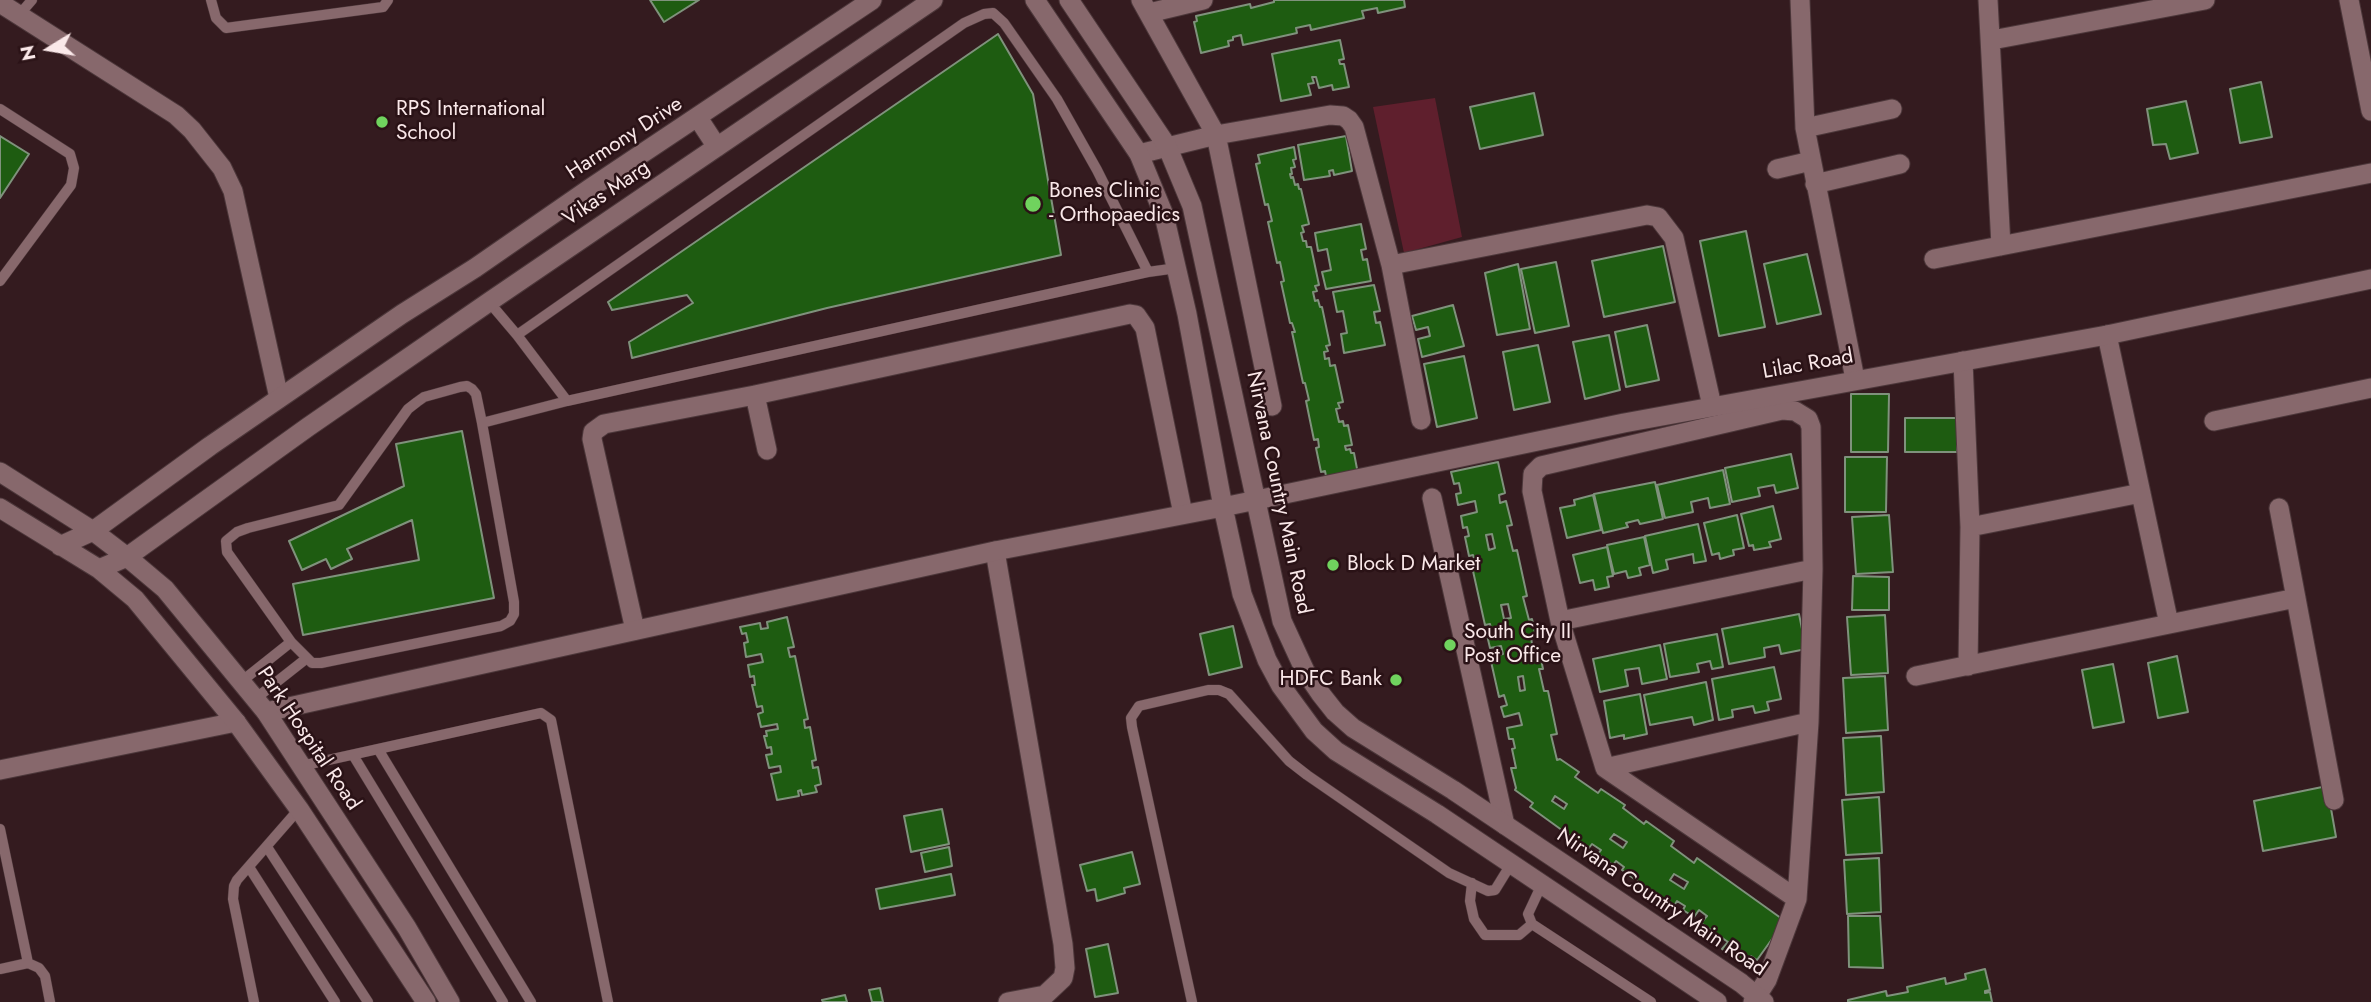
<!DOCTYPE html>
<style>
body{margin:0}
#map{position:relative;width:2371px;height:1002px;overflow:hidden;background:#341b1f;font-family:Jost,sans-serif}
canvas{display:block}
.north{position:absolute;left:14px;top:14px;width:70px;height:70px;-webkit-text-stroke:5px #2a1216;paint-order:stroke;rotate:259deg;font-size:19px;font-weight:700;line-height:28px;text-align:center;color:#fae8e9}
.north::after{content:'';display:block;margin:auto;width:24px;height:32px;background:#fae8e9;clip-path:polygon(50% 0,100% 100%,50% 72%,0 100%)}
</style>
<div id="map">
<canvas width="2371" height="1002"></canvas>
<div class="north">N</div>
</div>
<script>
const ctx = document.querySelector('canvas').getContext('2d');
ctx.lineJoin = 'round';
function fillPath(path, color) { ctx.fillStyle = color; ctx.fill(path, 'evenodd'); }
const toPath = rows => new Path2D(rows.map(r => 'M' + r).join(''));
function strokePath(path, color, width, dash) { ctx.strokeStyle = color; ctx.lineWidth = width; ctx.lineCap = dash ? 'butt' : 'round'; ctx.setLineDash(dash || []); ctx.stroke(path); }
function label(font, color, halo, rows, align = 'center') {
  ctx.font = font + ' Jost,sans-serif'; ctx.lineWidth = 5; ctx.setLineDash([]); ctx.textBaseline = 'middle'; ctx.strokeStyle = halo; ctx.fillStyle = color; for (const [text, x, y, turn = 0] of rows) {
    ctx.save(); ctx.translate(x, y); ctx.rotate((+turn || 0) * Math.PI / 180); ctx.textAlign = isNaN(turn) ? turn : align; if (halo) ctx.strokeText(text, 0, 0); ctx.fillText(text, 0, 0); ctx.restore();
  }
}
const green = toPath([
 [1435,98,1462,237,1404,253,1373,107]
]);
const building = toPath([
 [650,0,699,0,664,22,650,0],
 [1274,0,1404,0,1405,7,1378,13,1377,8,1362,11,1364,18,1311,30,1310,25,1296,28,1297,33,1243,45,1241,35,1233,37,1233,40,1228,41,1229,46,1201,53,1194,22,1197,21,1196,16,1250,4,1251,8,1274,2,1274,0],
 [998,34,1033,94,1061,255,827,308,632,358,629,342,693,303,687,295,612,310,608,302,998,34],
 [1340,40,1344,59,1339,60,1340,64,1344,64,1349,87,1333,90,1332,85,1319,88,1316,77,1312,77,1314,83,1308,84,1311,95,1281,101,1272,54,1340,40],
 [2261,82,2272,137,2240,143,2230,89,2261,82],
 [1534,93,1543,135,1480,149,1470,107,1534,93],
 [2186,101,2198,153,2170,159,2166,144,2153,145,2147,109,2186,101],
 [0,136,29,154,0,198,0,136],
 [1346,136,1352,171,1334,175,1333,170,1329,171,1330,176,1304,180,1298,145,1346,136],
 [1294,147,1296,159,1293,160,1295,167,1291,168,1292,174,1290,174,1291,178,1293,177,1295,185,1298,184,1299,189,1301,189,1309,224,1302,226,1304,232,1301,233,1303,241,1306,241,1307,247,1311,247,1319,285,1315,286,1317,291,1313,292,1315,301,1318,300,1320,307,1322,307,1330,345,1326,346,1328,351,1324,352,1325,359,1329,358,1330,366,1335,365,1343,402,1338,403,1340,408,1336,409,1339,422,1343,421,1344,426,1348,425,1352,445,1345,446,1346,450,1350,449,1351,453,1354,453,1358,474,1327,481,1325,471,1321,472,1316,448,1319,447,1318,439,1314,440,1306,401,1309,400,1305,383,1303,383,1292,332,1295,332,1292,323,1290,323,1281,282,1284,281,1280,262,1277,263,1268,222,1272,221,1268,204,1265,205,1256,164,1260,163,1258,155,1294,147],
 [1361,224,1366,249,1361,250,1363,260,1367,259,1371,281,1326,289,1322,272,1331,270,1327,249,1318,251,1315,233,1361,224],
 [1746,231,1765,327,1719,336,1700,241,1746,231],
 [1663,246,1675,302,1604,317,1592,261,1663,246],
 [1807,254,1821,314,1777,324,1764,264,1807,254],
 [1556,262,1569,326,1535,333,1521,269,1556,262],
 [1518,264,1530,329,1497,335,1485,273,1518,264],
 [1374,285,1380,311,1374,312,1376,323,1380,322,1385,345,1344,353,1341,334,1347,333,1343,311,1337,312,1333,292,1374,285],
 [1453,305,1464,346,1422,357,1418,339,1430,336,1428,327,1416,330,1412,316,1453,305],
 [1647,325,1659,380,1626,387,1615,332,1647,325],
 [1609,335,1620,390,1585,399,1573,342,1609,335],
 [1538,345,1550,402,1514,410,1503,352,1538,345],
 [1464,356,1477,418,1437,427,1424,364,1464,356],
 [1851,394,1889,394,1888,452,1851,452,1851,394],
 [1905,418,1957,418,1957,452,1905,452,1905,418],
 [462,431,494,598,303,635,293,584,419,560,412,520,347,549,352,559,331,569,326,559,302,570,289,541,404,486,396,444,462,431],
 [1791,454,1798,488,1776,493,1774,485,1758,488,1760,496,1732,502,1725,468,1791,454],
 [1845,457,1887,457,1886,512,1845,512,1845,457],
 [1498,462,1505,493,1499,495,1500,503,1506,501,1512,525,1507,526,1513,551,1517,550,1527,596,1523,597,1529,620,1532,619,1536,637,1531,638,1533,650,1539,649,1543,669,1539,669,1544,691,1548,691,1557,734,1551,735,1557,760,1560,759,1579,772,1575,777,1598,793,1601,789,1625,805,1623,808,1644,824,1646,821,1674,841,1671,846,1694,863,1697,858,1785,921,1757,960,1751,956,1745,964,1722,949,1728,942,1701,923,1707,916,1699,910,1694,917,1683,910,1685,906,1677,901,1673,907,1622,870,1624,867,1616,861,1613,865,1598,854,1601,850,1592,844,1588,849,1530,807,1533,803,1515,790,1516,788,1511,768,1516,768,1512,749,1515,748,1513,739,1509,739,1507,728,1522,725,1519,713,1504,717,1501,707,1507,705,1504,695,1499,697,1490,657,1503,654,1501,646,1490,648,1487,635,1492,634,1490,624,1485,625,1471,562,1475,562,1473,555,1469,556,1465,537,1469,536,1467,527,1463,528,1461,516,1477,512,1475,501,1458,505,1456,494,1461,493,1459,483,1454,484,1451,472,1498,462],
 [1492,534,1495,548,1489,550,1486,535,1492,534],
 [1508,604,1511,618,1504,619,1501,605,1508,604],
 [1523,676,1525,690,1520,691,1518,677,1523,676],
 [1555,796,1567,804,1564,809,1552,801,1555,796],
 [1614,834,1627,842,1623,848,1610,839,1614,834],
 [1674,874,1688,882,1684,889,1670,880,1674,874],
 [1723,470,1730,504,1710,508,1708,498,1691,502,1693,512,1665,518,1657,485,1723,470],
 [1655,482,1663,519,1640,524,1638,520,1626,523,1628,527,1603,533,1594,494,1655,482],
 [1593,495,1601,530,1567,538,1560,508,1575,505,1574,500,1593,495],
 [1773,506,1781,539,1769,542,1771,547,1754,550,1753,545,1749,546,1741,514,1773,506],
 [1737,515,1744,548,1733,550,1734,555,1720,559,1719,553,1712,555,1704,523,1737,515],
 [1889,515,1893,572,1856,574,1852,517,1889,515],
 [1698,524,1706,561,1694,563,1693,554,1666,560,1668,569,1653,573,1645,536,1698,524],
 [1644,537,1650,565,1639,568,1641,575,1628,578,1626,571,1614,574,1607,545,1644,537],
 [1607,547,1613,576,1607,577,1609,587,1595,590,1593,580,1580,583,1573,555,1607,547],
 [1853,576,1889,577,1889,610,1852,610,1853,576],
 [1799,614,1806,649,1781,654,1779,645,1764,648,1765,657,1729,664,1722,629,1799,614],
 [1885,615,1888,673,1851,675,1847,617,1885,615],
 [787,617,794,647,788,648,790,657,795,656,808,719,804,720,805,728,810,727,816,760,812,761,813,768,818,767,821,784,815,786,817,792,802,795,801,790,798,791,799,796,777,800,771,774,781,772,780,766,769,768,766,755,772,754,771,747,767,748,764,736,767,736,766,731,778,729,777,724,761,727,758,714,763,712,762,706,757,707,752,685,755,685,754,676,750,677,748,665,763,662,761,654,746,657,744,643,748,642,746,633,742,634,740,627,760,623,761,629,768,628,767,622,787,617],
 [1233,626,1242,667,1209,675,1200,634,1233,626],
 [1717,634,1723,667,1712,669,1710,661,1697,664,1699,672,1670,677,1664,644,1717,634],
 [1660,645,1667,679,1642,684,1639,668,1625,670,1628,686,1600,692,1593,659,1660,645],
 [2177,656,2188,712,2158,718,2148,663,2177,656],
 [2113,664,2124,722,2093,728,2082,670,2113,664],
 [1774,667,1781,699,1767,702,1769,710,1755,713,1753,706,1732,710,1733,717,1719,720,1712,679,1774,667],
 [1885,676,1888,730,1846,733,1843,678,1885,676],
 [1706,682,1713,720,1694,725,1692,717,1650,725,1644,695,1706,682],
 [1640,694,1647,734,1624,739,1624,735,1610,738,1604,701,1640,694],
 [1881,736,1884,792,1846,795,1843,738,1881,736],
 [2327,786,2336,837,2263,851,2254,801,2327,786],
 [1879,797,1882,853,1846,855,1842,800,1879,797],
 [942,809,949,844,911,852,904,816,942,809],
 [949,847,952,866,925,872,921,853,949,847],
 [1132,852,1140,884,1124,888,1125,893,1097,901,1095,889,1087,891,1080,865,1132,852],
 [1879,858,1881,912,1847,914,1844,860,1879,858],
 [951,874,955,895,880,909,876,889,951,874],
 [1848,916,1880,916,1883,968,1849,967,1848,916],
 [1108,944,1118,993,1095,997,1086,949,1108,944],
 [1985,969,1990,990,1985,991,1985,993,1990,992,1992,1002,1848,1002,1848,1000,1886,991,1887,996,1908,992,1907,987,1945,978,1946,984,1966,979,1965,974,1985,969],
 [880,988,883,1002,872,1002,869,990,880,988],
 [845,995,847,1002,823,1002,822,1000,845,995]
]);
const service = toPath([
 [211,0,216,18,226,28,383,7,388,0],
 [19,15,32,0],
 [0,109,70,154,74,168,71,185,0,281],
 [489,302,517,335],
 [567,401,517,335,964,23,984,14,993,13,1004,23,1057,99,1097,170,1148,272,1177,268],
 [482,423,567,401,1148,272],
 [242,681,291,642,227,552,226,541,237,532,248,528,339,505,408,409,417,402,424,397,460,387,467,386,472,389,476,394,482,423,514,602,514,614,510,621,501,626,321,663,312,663,291,642],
 [255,699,307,658],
 [378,749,531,1002],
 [353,755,503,1002],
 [301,766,541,713,551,720,608,1002],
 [0,829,28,963],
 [267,847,368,1002],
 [249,867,335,1002],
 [1472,883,1470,901,1474,919,1485,935,1519,935,1532,924],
 [1542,884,1528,914,1532,924,1651,1002],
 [0,969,28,963,39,968,45,976,50,1002],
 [254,1002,233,899,234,886,237,880,299,809],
 [1192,1002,1132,727,1131,718,1139,706,1208,690,1219,690,1229,694,1289,761,1307,775,1449,873,1488,891,1495,890,1511,864]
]);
const minor = toPath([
 [1141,0,1216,135,1272,406],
 [1800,0,1805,128,1855,379],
 [1988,0,2001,246],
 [2349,0,2371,111],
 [0,3,176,115,192,130,222,168,233,191,279,398],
 [1149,13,1203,0],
 [1992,40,2205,0],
 [1805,128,1892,109],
 [1139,154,1216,135,1330,115,1343,116,1349,120,1354,127,1391,265,1421,420],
 [1777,169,1811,161],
 [1815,184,1900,164],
 [1934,259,2371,173],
 [1391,265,1647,215,1658,217,1674,238,1712,406],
 [2107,335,2169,624],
 [1963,361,1970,527,1968,666],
 [755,395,767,450],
 [2214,421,2371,388],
 [1432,498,1505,825],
 [2279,508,2334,800],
 [1970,527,2141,493],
 [995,551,1063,944,1065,968,1063,978,1045,995,1008,1002],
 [1560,621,1813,569],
 [635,630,592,439,593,432,604,424,755,395,1130,314,1136,315,1145,328,1183,514],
 [1916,676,2296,598],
 [1605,768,1809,722],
 [0,770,236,722],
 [1753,1002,1767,980,1797,899,1809,722,1813,569,1811,427,1808,419,1795,411,1782,410,1541,466,1533,474,1532,491,1560,621,1605,768,1797,899]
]);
const tertiary = toPath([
 [1035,0,1139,154,1164,215,1187,314,1223,507,1242,594,1267,660,1281,686,1314,731,1336,751,1437,814,1717,1002],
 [1069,0,1167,146,1192,206,1282,621,1305,671,1320,693,1335,712,1353,728,1453,790,1741,983,1764,1002],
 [266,712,995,551,1223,507,1624,423,2107,335,2371,279]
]);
const secondary = toPath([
 [698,118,717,147],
 [0,472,93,531,127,557,165,589,266,712,407,928,450,1002],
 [0,508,99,569,135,599,236,722,299,809,426,1002],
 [60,546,93,531,210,446,402,314,475,268,592,187,872,0],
 [99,569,127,557,308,427,489,302,933,0]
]);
const markers = [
 [382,122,7,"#70d35e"],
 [1033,204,9,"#70d35e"],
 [1333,565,7,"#70d35e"],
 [1450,645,7,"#70d35e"],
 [1396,680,7,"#70d35e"]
];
const poiNames = [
 ["RPS International",396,110],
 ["School",396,134],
 ["Bones Clinic",1049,192],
 ["- Orthopaedics",1049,216],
 ["Block D Market",1347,565],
 ["South City II",1464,633],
 ["Post Office",1464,657],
 ["HDFC Bank",1382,680,"right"]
];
const streetNames = [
 ["Harmony Drive",625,139,-33],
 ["Vikas Marg",607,194,-34],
 ["Lilac Road",1808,365,-10],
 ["Nirvana Country Main Road",1278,493,78],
 ["Park Hospital Road",308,739,56],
 ["Nirvana Country Main Road",1661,903,34]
];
fillPath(green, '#5f1f2d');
fillPath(building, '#1e5c11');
strokePath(building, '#7f927c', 2);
strokePath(service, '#4c373a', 11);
strokePath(minor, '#4c373a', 21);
strokePath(tertiary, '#4c373a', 21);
strokePath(secondary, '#4c373a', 21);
strokePath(service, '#87686c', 10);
strokePath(minor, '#87686c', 19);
strokePath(tertiary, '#87686c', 19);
strokePath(secondary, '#87686c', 19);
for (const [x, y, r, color] of markers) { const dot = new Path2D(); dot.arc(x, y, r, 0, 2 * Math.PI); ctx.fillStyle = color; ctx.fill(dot); strokePath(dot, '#2a1216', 2.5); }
label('21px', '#fae8e9', '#2a1216', poiNames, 'left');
label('21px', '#fae8e9', '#2a1216', streetNames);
</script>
